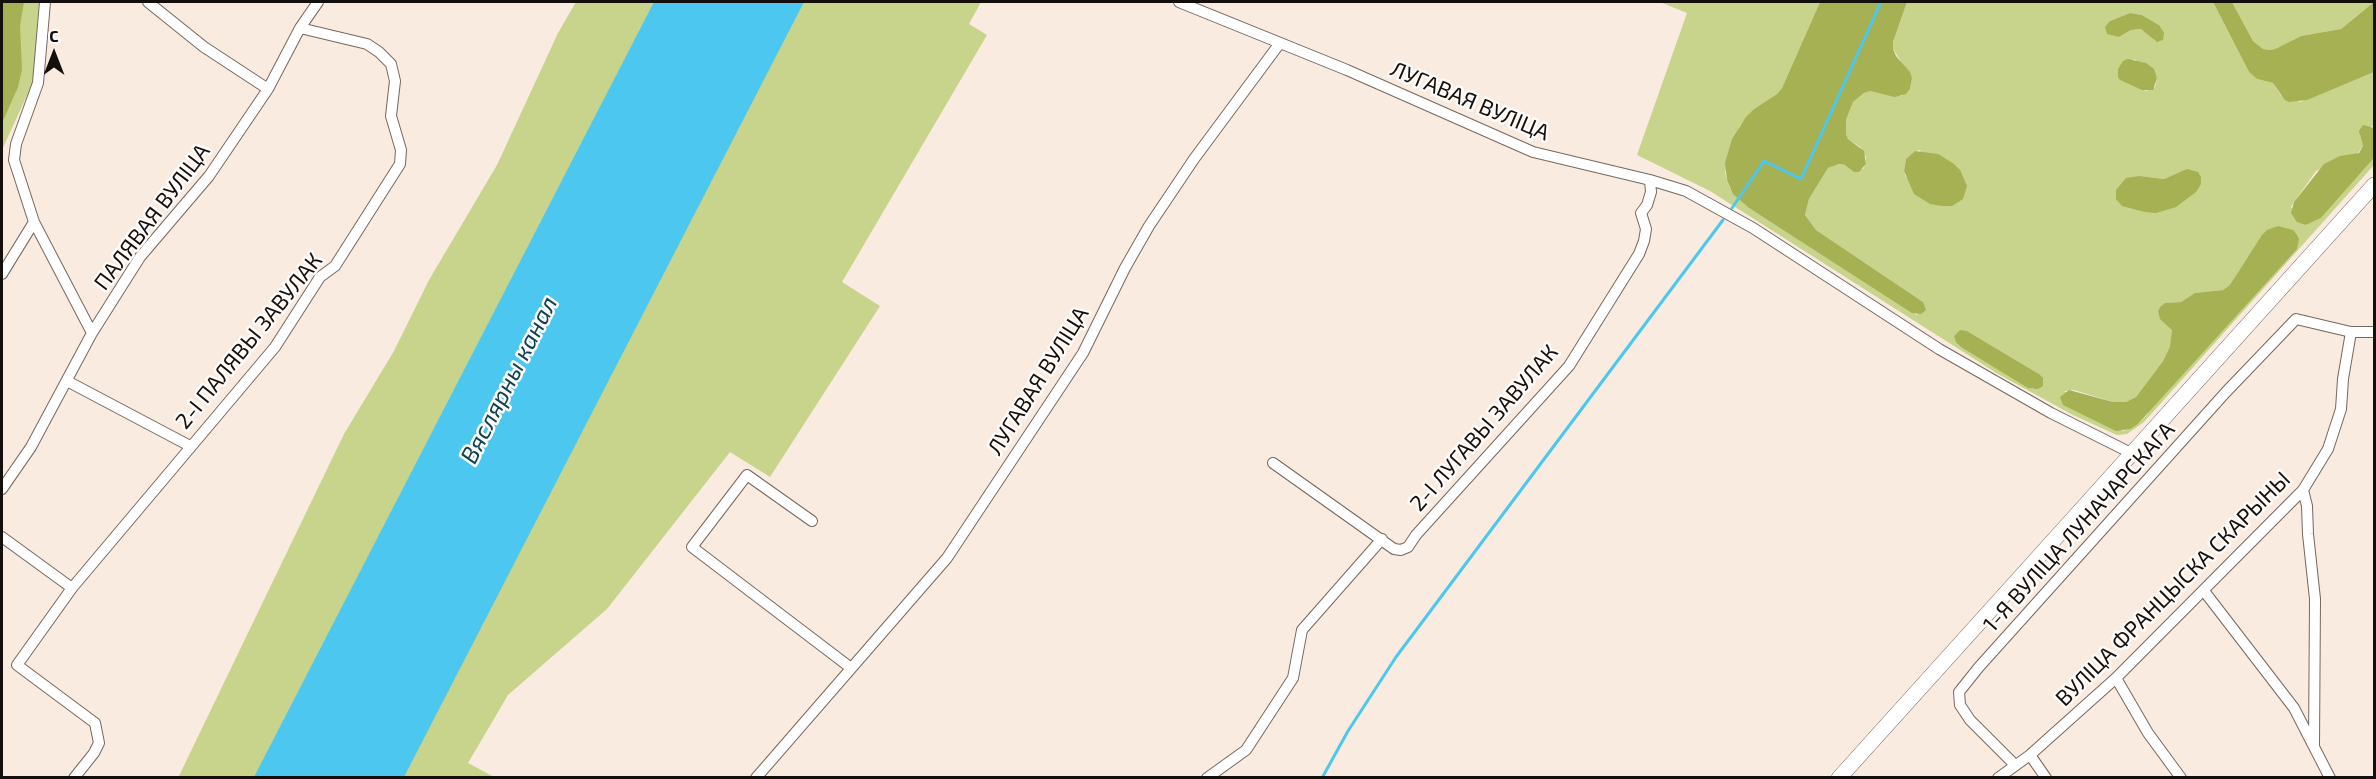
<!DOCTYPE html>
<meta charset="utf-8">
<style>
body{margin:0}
#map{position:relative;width:2376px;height:779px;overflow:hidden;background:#faebe0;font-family:"Exo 2",sans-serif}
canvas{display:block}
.frame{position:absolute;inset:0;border:3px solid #140f0c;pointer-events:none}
.north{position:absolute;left:24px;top:24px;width:60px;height:60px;-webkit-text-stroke:4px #fefbf8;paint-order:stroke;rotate:0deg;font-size:16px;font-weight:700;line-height:24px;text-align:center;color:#140f0c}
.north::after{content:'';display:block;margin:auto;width:21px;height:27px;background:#140f0c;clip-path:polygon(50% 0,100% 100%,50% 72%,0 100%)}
</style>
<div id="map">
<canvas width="2376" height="779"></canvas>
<div class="frame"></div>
<div class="north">С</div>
</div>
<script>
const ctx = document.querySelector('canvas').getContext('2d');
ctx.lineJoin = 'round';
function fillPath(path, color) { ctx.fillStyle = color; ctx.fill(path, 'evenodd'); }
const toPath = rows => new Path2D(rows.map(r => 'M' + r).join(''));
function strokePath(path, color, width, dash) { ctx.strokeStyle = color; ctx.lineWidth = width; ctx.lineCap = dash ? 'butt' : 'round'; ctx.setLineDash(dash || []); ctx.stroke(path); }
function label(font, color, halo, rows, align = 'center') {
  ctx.font = font + ' "Exo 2",sans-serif'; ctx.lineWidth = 5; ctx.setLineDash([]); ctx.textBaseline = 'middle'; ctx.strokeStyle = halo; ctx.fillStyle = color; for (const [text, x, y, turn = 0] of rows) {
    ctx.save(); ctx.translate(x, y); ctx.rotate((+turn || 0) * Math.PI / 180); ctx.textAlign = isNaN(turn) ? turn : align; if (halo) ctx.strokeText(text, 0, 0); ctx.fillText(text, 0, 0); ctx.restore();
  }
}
const green = toPath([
 [2,2,39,2,33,82,2,150],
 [576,2,981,2,969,24,987,35,842,282,880,306,770,477,730,452,607,609,508,695,468,763,494,777,178,778,344,434,394,351,429,280,497,165,558,33],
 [1660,2,1820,2,1782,88,1777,94,1754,109,1739,127,1725,172,1727,180,1730,188,1749,208,1917,315,1923,302,1816,230,1805,215,1809,199,1828,168,1839,164,1863,169,1866,164,1866,157,1860,147,1848,139,1846,134,1846,120,1853,102,1864,93,1870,91,1901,96,1910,89,1912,78,1893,49,1893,42,1907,2,2213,2,2249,72,2257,79,2273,83,2281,95,2300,102,2374,72,2374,128,2372,126,2360,135,2363,146,2358,153,2316,171,2294,202,2291,207,2306,225,2321,218,2374,158,2374,165,2144,422,2127,434,2117,435,2073,415,1998,374,1710,191,1637,155,1687,13],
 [2130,13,2142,15,2159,25,2155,41,2150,34,2141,29,2131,30,2119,37,2110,21],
 [2134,59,2157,78,2155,87,2146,91,2120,80],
 [1921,150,1906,178,1904,171,1906,159,1915,151],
 [2181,172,2129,209,2140,176,2164,179],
 [2262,235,2146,416,2137,425,2123,431,2064,391,2074,390,2113,402,2126,402,2136,397,2163,361,2171,347,2172,330,2161,306,2165,303,2181,302,2196,293,2223,290,2230,285],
 [1967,331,2039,374,2033,389,1958,344],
 [2232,2,2374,2,2341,29,2301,36,2275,49,2270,50,2263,49,2253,41]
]);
const forest = toPath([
 [2,2,24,2,20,26,22,70,18,87,2,123],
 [1820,2,1907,2,1893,42,1893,49,1896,56,1910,72,1912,78,1910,89,1906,94,1895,97,1870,91,1864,93,1853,102,1846,120,1846,134,1848,139,1864,151,1866,164,1859,172,1854,172,1845,165,1839,164,1828,168,1809,199,1805,215,1816,230,1923,302,1926,310,1921,314,1912,313,1749,208,1733,194,1727,180,1725,163,1732,139,1746,117,1754,109,1777,94,1782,88],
 [2213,2,2232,2,2253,41,2263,49,2270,50,2275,49,2301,36,2341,29,2374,2,2374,72,2307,100,2289,102,2285,100,2273,83,2257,79,2249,72],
 [2130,13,2142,15,2159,25,2164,33,2163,40,2157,42,2141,29,2131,30,2119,37,2107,34,2105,27,2110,21],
 [2128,59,2146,63,2154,69,2157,78,2153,90,2142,90,2120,80,2118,77,2118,69,2123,61],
 [2363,125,2374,128,2374,158,2321,218,2306,225,2297,222,2291,213,2294,202,2324,164,2340,156,2359,153,2363,146,2359,131],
 [1915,151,1938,154,1954,164,1960,170,1967,186,1963,199,1952,206,1942,206,1930,204,1914,194,1904,171,1906,159],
 [2187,169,2198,172,2201,177,2201,184,2196,192,2176,207,2156,213,2145,212,2122,206,2116,199,2116,190,2126,178,2140,176,2164,179],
 [2278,226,2293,230,2297,235,2299,239,2297,249,2137,425,2130,429,2116,431,2063,405,2060,397,2069,390,2113,402,2126,402,2136,397,2163,361,2170,347,2172,330,2160,319,2158,311,2161,306,2165,303,2181,302,2195,293,2223,290,2230,285,2262,235,2267,230],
 [1960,330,1967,331,2039,374,2043,378,2043,386,2038,389,2028,388,1961,347,1956,342,1954,336]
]);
const water = toPath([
 [654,2,804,2,404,777,254,777]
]);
const stream = toPath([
 [1732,208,1764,161,1801,179,1881,2],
 [1322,778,1348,731,1396,657,1723,220]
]);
const street = toPath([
 [45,2,38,83,16,144,14,160,34,222,92,333],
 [148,2,204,47,268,89],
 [1179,2,1347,70,1533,152,1650,180,1686,191,1753,228,1939,349,2051,413,2131,453],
 [2,274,34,222],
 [67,381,190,446],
 [1273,463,1394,549,1401,550,1408,547,1416,535,1569,366,1639,254,1644,241,1646,229,1641,213,1647,205,1651,192,1650,180],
 [2,489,31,447,92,333,140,257,209,176,268,89,300,28,318,2],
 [2303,490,2307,506,2308,534,2315,599,2314,746],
 [812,521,747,475,692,547,851,668],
 [2,537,72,588],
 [2204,591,2294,708,2330,778],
 [2116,678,2148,733,2181,778],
 [2030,755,2046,778],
 [2015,765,1970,720,1960,705,1959,692,1979,667,2226,392,2296,319,2351,332,2374,332],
 [74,778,94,753,99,743,95,723,17,665,72,588,275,347,320,277,335,266,400,164,401,150,391,116,395,81,391,64,379,52,367,44,300,28],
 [756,778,947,558,1083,353,1125,268,1149,226,1194,159,1280,43],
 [1207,778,1246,750,1293,678,1302,630,1382,539],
 [1998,778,2030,755,2116,678,2303,490,2328,449,2341,409,2343,379,2351,332]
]);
const secondary = toPath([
 [1839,778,2374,185]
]);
const streetNames = [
 ["ЛУГАВАЯ ВУЛІЦА",1470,101,23],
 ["ПАЛЯВАЯ ВУЛІЦА",152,217,-53],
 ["2-І ПАЛЯВЫ ЗАВУЛАК",249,341,-51],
 ["ЛУГАВАЯ ВУЛІЦА",1038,381,-58],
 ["2-І ЛУГАВЫ ЗАВУЛАК",1484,428,-49],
 ["1-Я ВУЛІЦА ЛУНАЧАРСКАГА",2079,527,-48],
 ["ВУЛІЦА ФРАНЦЫСКА СКАРЫНЫ",2173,589,-45]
];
const waterNames = [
 ["Вяслярны канал",509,380,-63]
];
fillPath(green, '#c8d38b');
fillPath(forest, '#a5b152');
fillPath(water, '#4cc7f0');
strokePath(stream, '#4cc7f0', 3);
strokePath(street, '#75685f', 12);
strokePath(secondary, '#75685f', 16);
strokePath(street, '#fff', 10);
strokePath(secondary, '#fff', 15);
label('22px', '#140f0c', '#fefbf8', streetNames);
label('italic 24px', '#0c4253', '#fefbf8', waterNames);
</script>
